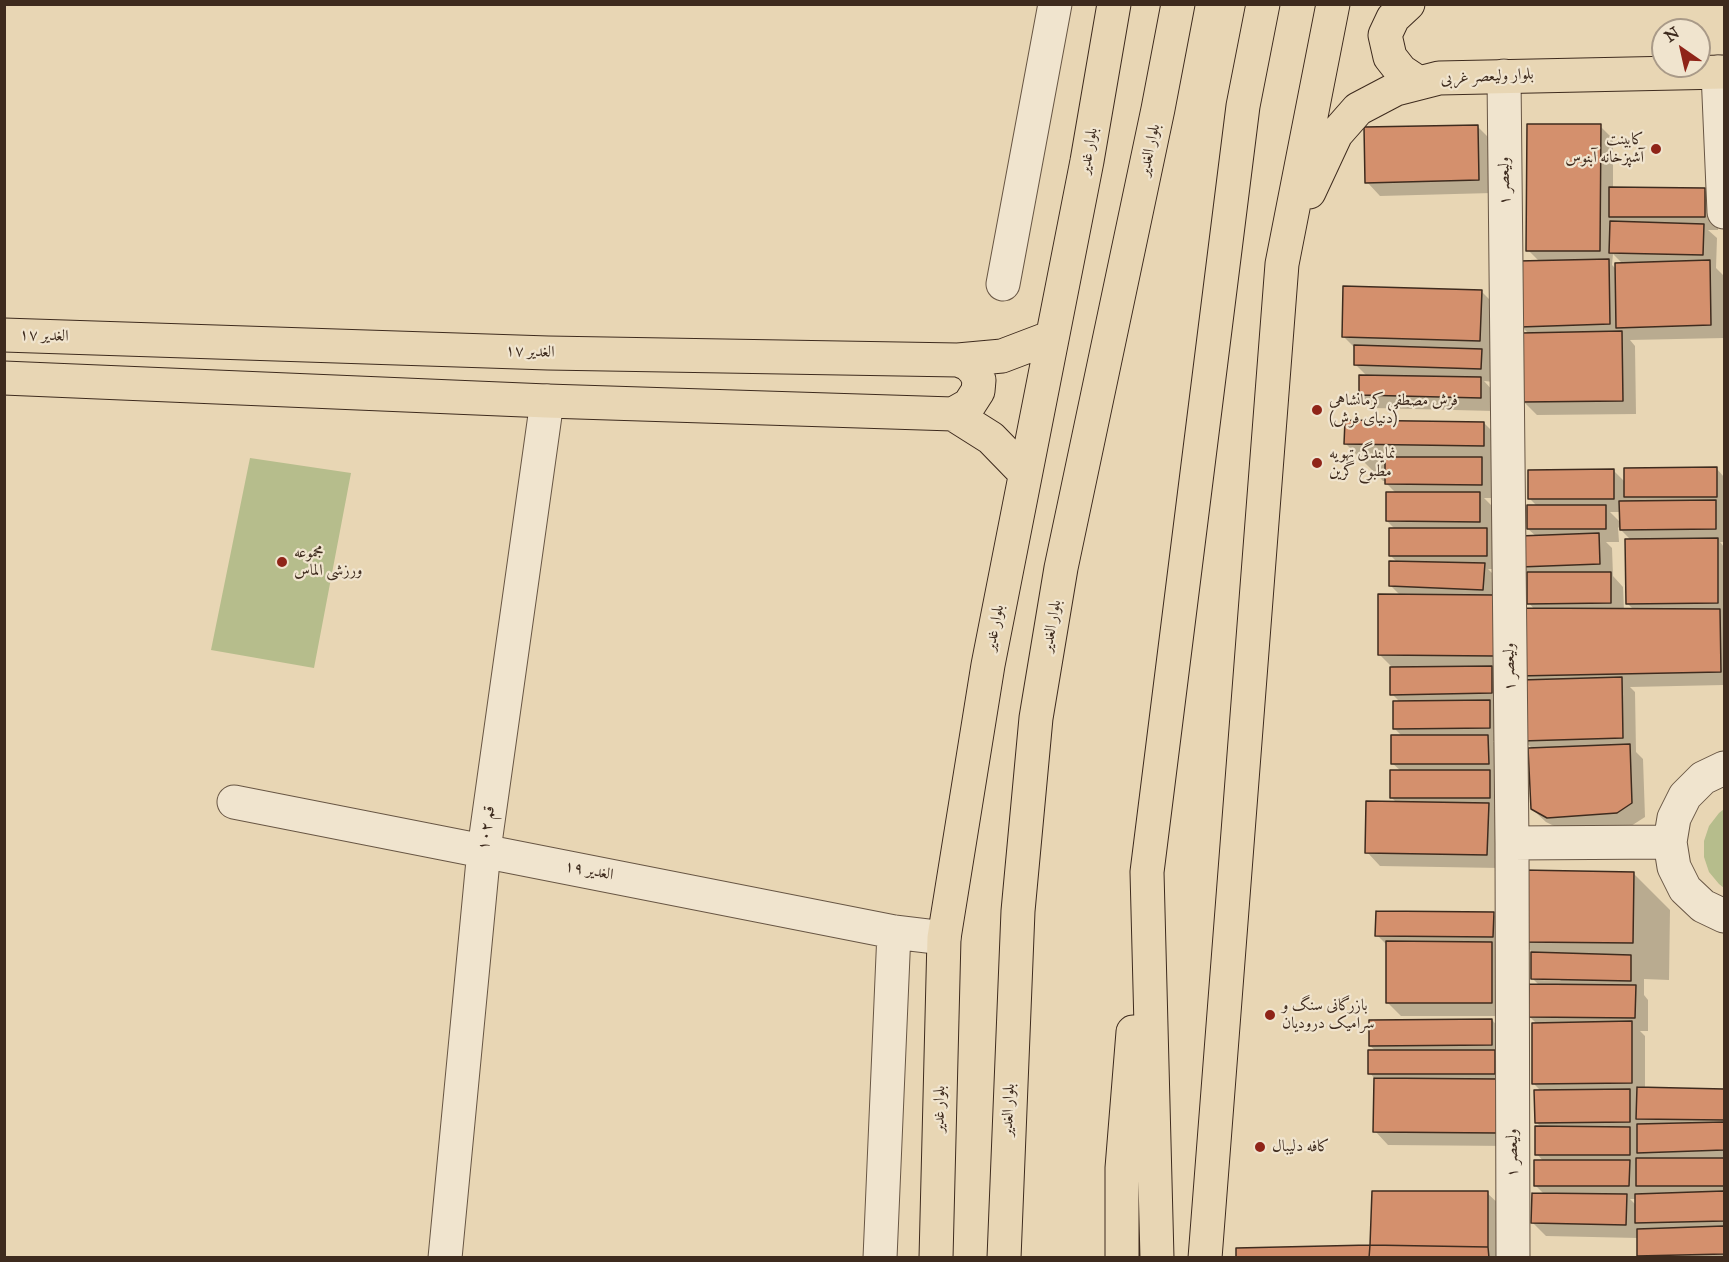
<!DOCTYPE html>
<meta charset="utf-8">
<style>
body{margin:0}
#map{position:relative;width:1729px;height:1262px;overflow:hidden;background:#e8d6b4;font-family:"IM FELL Great Primer",serif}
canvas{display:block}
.frame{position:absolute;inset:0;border:6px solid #3e2b1e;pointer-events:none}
.north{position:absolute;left:1651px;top:18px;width:60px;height:60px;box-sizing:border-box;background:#f0e4ce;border:2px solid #a99a88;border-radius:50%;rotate:326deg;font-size:16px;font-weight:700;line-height:24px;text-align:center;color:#3e2b1e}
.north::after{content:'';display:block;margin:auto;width:21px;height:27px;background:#8f2418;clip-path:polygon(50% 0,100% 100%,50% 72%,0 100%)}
</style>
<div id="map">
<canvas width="1729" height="1262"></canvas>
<div class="frame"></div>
<div class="north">N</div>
</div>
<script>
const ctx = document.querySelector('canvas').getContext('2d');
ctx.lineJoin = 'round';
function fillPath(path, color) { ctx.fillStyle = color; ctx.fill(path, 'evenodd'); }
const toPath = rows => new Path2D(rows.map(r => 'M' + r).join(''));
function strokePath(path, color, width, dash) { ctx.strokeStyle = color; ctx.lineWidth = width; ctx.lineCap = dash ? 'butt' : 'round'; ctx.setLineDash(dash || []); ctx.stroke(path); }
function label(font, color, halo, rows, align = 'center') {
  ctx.font = font + ' "IM FELL Great Primer",Amiri,serif'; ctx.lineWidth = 4.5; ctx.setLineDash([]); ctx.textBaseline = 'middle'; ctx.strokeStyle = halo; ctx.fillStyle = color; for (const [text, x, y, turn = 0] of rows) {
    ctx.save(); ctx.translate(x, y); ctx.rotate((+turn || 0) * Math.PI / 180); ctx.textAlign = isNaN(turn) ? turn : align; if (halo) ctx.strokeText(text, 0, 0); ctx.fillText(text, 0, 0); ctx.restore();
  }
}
const green = toPath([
 [250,458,351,473,314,668,211,650],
 [1724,809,1724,888,1719,884,1709,872,1704,857,1704,841,1709,826,1719,813]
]);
const shadow = toPath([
 [1600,126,1613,139,1613,189,1704,190,1718,203,1718,230,1708,230,1717,238,1716,268,1723,275,1724,338,1630,340,1635,346,1636,414,1537,415,1523,401,1529,334,1521,326,1540,262,1528,250],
 [1613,254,1623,264,1616,269,1612,265],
 [1478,127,1491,140,1492,193,1380,196,1367,182],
 [1481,291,1518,328,1494,382,1484,381,1494,392,1494,411,1374,408,1360,395,1367,376,1355,364,1356,349,1343,336],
 [1484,423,1521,460,1495,498,1484,498,1493,507,1500,569,1488,569,1497,578,1516,619,1535,610,1529,603,1529,573,1521,566,1537,537,1528,529,1538,507,1530,499,1614,471,1625,482,1716,468,1724,477,1724,509,1723,509,1724,511,1724,542,1720,542,1724,547,1724,685,1630,687,1635,692,1636,752,1643,759,1645,817,1631,826,1562,830,1546,822,1532,809,1533,749,1524,741,1505,706,1494,706,1503,715,1503,741,1493,741,1501,750,1501,777,1495,777,1503,785,1503,811,1494,811,1501,818,1500,868,1380,866,1367,852,1397,803,1392,798,1401,771,1392,763,1403,737,1394,728,1400,702,1392,694,1392,667,1379,654,1401,596,1390,585,1397,562,1390,555,1396,530,1387,521,1396,493,1386,483,1386,481,1383,481,1346,444],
 [1610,512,1621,512,1621,523],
 [1618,527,1631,540,1627,603,1634,610,1624,610,1623,587,1613,576,1612,548,1606,542,1619,542],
 [1633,873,1670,910,1669,980,1644,979,1644,995,1648,1000,1648,1031,1640,1031,1645,1036,1645,1089,1724,1090,1724,1258,1641,1258,1639,1256,1638,1238,1546,1236,1533,1223,1544,1194,1536,1186,1544,1162,1537,1154,1542,1128,1536,1122,1541,1091,1533,1083,1537,1024,1530,1017,1540,986,1532,978,1533,953,1522,942],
 [1538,977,1558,978,1561,981,1538,980],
 [1630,1199,1637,1199,1637,1206],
 [1493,914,1506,927,1505,1016,1401,1016,1387,1002,1388,946,1377,935],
 [1492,1020,1505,1034,1510,1146,1388,1145,1375,1131,1375,1079,1370,1073,1376,1051,1370,1046],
 [1487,1193,1501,1206,1501,1258,1237,1258,1372,1246]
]);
const building = toPath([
 [1527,124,1601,124,1600,251,1526,251,1527,124],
 [1478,125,1479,180,1365,183,1364,127,1478,125],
 [1609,187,1705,188,1705,217,1609,217,1609,187],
 [1610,221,1704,224,1703,255,1609,253,1610,221],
 [1609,259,1610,324,1520,327,1518,261,1609,259],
 [1710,260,1711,325,1616,328,1615,263,1710,260],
 [1343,286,1482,290,1480,341,1342,337,1343,286],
 [1622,331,1623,401,1522,402,1521,333,1622,331],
 [1354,345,1482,349,1481,369,1354,365,1354,345],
 [1359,375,1481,377,1481,398,1359,395,1359,375],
 [1345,420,1484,422,1484,446,1344,444,1345,420],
 [1385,457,1482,457,1482,485,1385,484,1385,457],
 [1717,467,1717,497,1624,497,1624,468,1717,467],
 [1614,469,1614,499,1528,499,1528,470,1614,469],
 [1386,492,1480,492,1480,522,1386,521,1386,492],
 [1716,500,1716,529,1620,530,1619,501,1716,500],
 [1527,505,1606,505,1606,529,1527,529,1527,505],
 [1389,528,1487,528,1487,556,1389,556,1389,528],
 [1599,533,1600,564,1520,567,1519,536,1599,533],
 [1718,538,1718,603,1626,604,1625,539,1718,538],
 [1389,561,1485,563,1483,590,1389,586,1389,561],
 [1527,572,1611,572,1611,603,1527,604,1527,572],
 [1378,594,1495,595,1494,656,1378,655,1378,594],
 [1515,608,1720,609,1721,672,1517,676,1515,608],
 [1492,666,1492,693,1390,695,1390,667,1492,666],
 [1622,677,1623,738,1522,741,1521,680,1622,677],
 [1490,700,1490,728,1393,729,1393,701,1490,700],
 [1391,735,1488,735,1489,764,1391,764,1391,735],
 [1630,744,1632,803,1617,813,1547,818,1531,809,1528,748,1630,744],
 [1390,770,1490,770,1490,798,1390,798,1390,770],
 [1366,801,1489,803,1487,855,1365,853,1366,801],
 [1522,870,1634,872,1633,943,1521,942,1522,870],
 [1376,911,1494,912,1493,937,1375,936,1376,911],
 [1386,941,1492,942,1492,1003,1386,1003,1386,941],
 [1531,952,1631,955,1631,981,1531,979,1531,952],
 [1529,984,1636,985,1635,1018,1528,1017,1529,984],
 [1492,1019,1492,1045,1369,1046,1369,1020,1492,1019],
 [1632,1021,1632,1083,1532,1084,1532,1023,1632,1021],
 [1368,1050,1495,1050,1495,1074,1368,1074,1368,1050],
 [1374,1078,1498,1079,1497,1133,1373,1132,1374,1078],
 [1637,1087,1724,1089,1724,1120,1636,1119,1637,1087],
 [1630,1089,1630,1122,1535,1123,1534,1090,1630,1089],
 [1724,1122,1724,1150,1637,1153,1637,1124,1724,1122],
 [1535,1126,1630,1127,1630,1155,1535,1155,1535,1126],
 [1636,1158,1724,1158,1724,1186,1636,1186,1636,1158],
 [1534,1160,1630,1160,1629,1186,1534,1186,1534,1160],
 [1372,1191,1488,1191,1488,1247,1370,1245,1372,1191],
 [1724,1191,1724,1221,1635,1223,1635,1194,1724,1191],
 [1532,1193,1627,1194,1626,1225,1531,1223,1532,1193],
 [1724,1226,1724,1254,1637,1256,1637,1229,1724,1226],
 [1370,1245,1488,1247,1489,1258,1369,1258,1370,1245],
 [1370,1245,1369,1258,1236,1258,1236,1248,1370,1245]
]);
const minor = toPath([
 [1718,72,1724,212],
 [1504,76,1512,843,1513,1258],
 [1003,284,1055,4],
 [1724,768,1703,778,1685,796,1674,818,1670,842,1674,867,1685,889,1703,906,1724,916],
 [234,802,894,932,944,938],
 [1512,843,1670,842],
 [445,1258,484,850,547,401],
 [880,1258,894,932]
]);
const major = toPath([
 [1408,4,1393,18,1385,35,1390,57,1401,71,1419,83],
 [1309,192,1336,134,1358,109,1396,89,1439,78,1724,72],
 [4,335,548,353,958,360,1002,356,1052,337],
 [4,378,547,401,953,414,991,438,1025,473],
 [953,414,969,405,978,391,979,380,975,371,968,364,958,360],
 [936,1258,944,938,988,665,1087,161,1114,4],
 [1004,1258,1018,911,1036,718,1061,568,1158,109,1178,4],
 [1122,1258,1122,1168,1133,1032],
 [1157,1258,1147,872,1243,106,1263,4],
 [1205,1258,1282,264,1333,4]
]);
const markers = [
 [1656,149,6,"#8f2418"],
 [1317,410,6,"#8f2418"],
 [1317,463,6,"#8f2418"],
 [282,562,6,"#8f2418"],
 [1270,1015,6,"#8f2418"],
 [1260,1147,6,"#8f2418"]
];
const streetNames = [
 ["بلوار ولیعصر غربی",1487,77,-3],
 ["بلوار الغدیر",1150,150,-78],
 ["بلوار غدیر",1089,151,-80],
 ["ولیعصر ۱",1505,181,-91],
 ["الغدیر ۱۷",44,336,2],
 ["الغدیر ۱۷",530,352,2],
 ["بلوار الغدیر",1052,626,-80],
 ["بلوار غدیر",995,628,-79],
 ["ولیعصر ۱",1510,667,-91],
 ["قم ۱۰۲",487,828,-82],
 ["الغدیر ۱۹",589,871,11],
 ["بلوار غدیر",940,1109,-89],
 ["بلوار الغدیر",1009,1110,-88],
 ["ولیعصر ۱",1513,1153,-90]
];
const poiNames = [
 ["کابینت",1644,140,"right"],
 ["آشپزخانه آبنوس",1644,158,"right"],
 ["فرش مصطفی کرمانشاهی",1329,401],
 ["(دنیای فرش)",1329,419],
 ["نمایندگی تهویه",1329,454],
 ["مطبوع گرین",1329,472],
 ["مجموعه",294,553],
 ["ورزشی الماس",294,571],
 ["بازرگانی سنگ و",1282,1006],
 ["سرامیک درودیان",1282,1024],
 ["کافه دلیبال",1272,1147]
];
fillPath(green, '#b6bd8c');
fillPath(shadow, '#0003');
fillPath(building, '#d4906d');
strokePath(building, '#3e2b1e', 1.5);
strokePath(minor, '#685644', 35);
strokePath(major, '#3e2b1e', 35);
strokePath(minor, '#f0e4ce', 33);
strokePath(major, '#e8d6b4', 33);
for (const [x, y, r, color] of markers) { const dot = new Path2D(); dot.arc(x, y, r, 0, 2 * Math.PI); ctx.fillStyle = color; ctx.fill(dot); strokePath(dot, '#f0e4ce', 2); }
label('16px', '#3e2b1e', '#f0e4ce', streetNames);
label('16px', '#3e2b1e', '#f0e4ce', poiNames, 'left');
</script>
